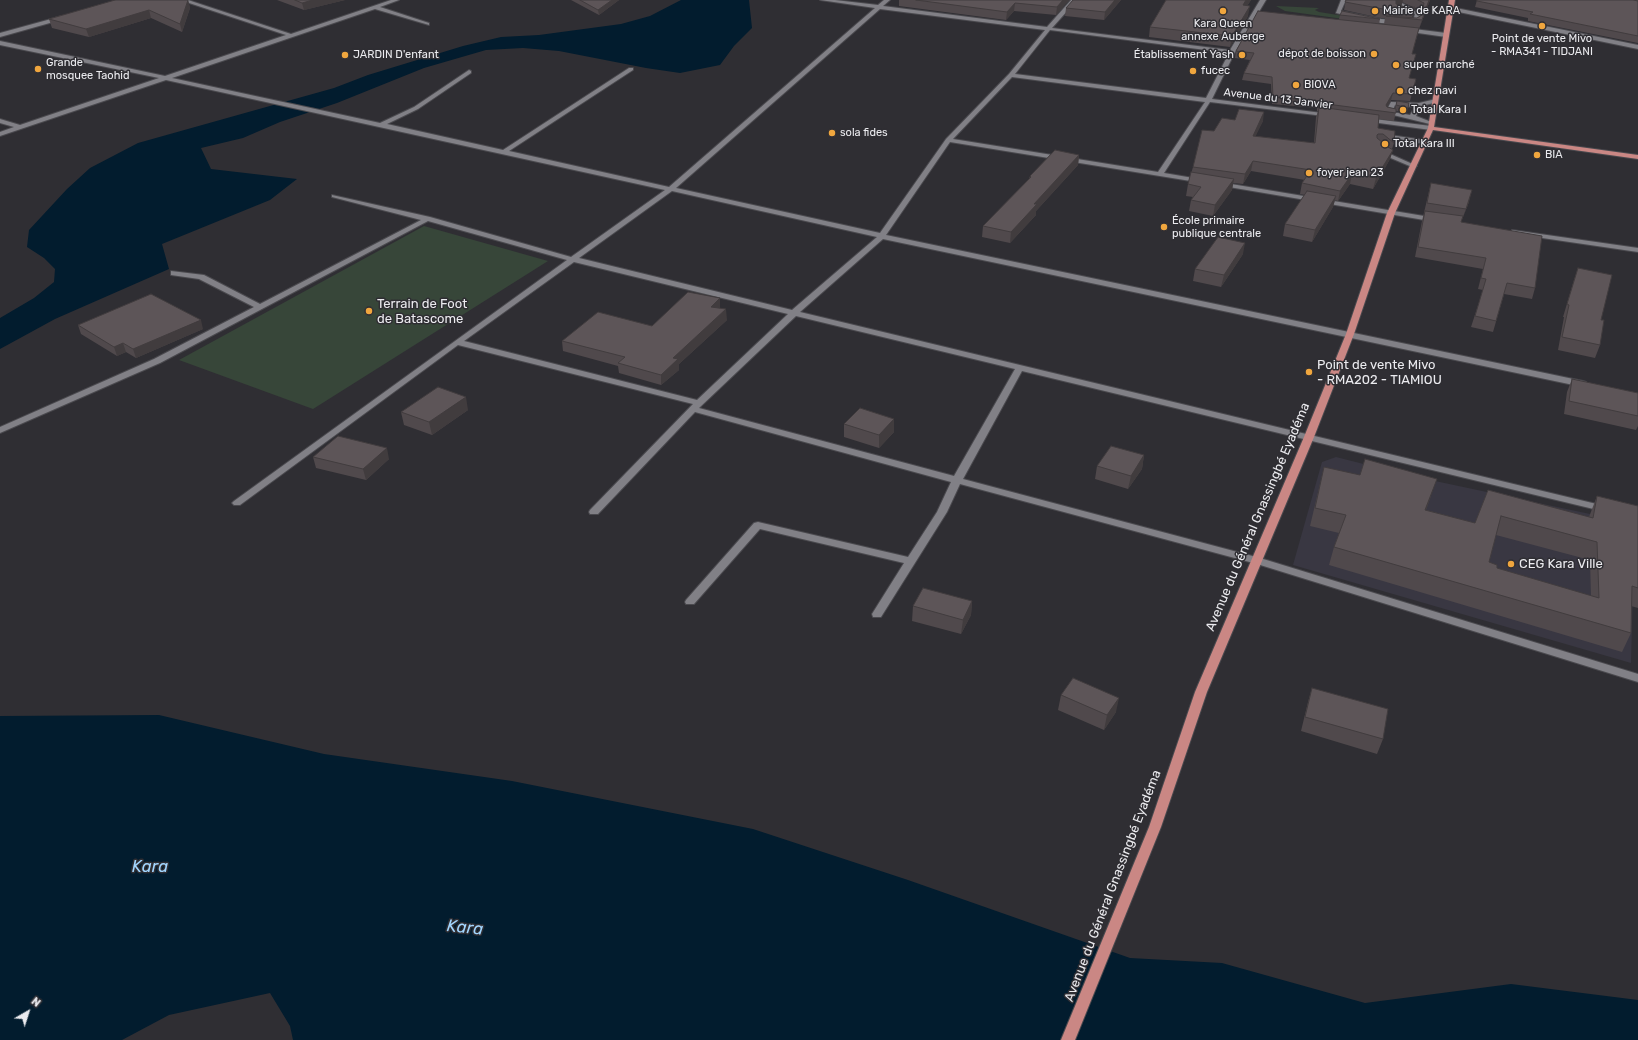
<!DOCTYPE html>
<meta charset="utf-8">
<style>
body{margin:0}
#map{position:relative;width:1638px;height:1040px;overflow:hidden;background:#2f2e33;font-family:Rubik,sans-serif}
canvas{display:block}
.north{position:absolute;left:8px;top:992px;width:40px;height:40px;-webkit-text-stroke:3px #2f2e33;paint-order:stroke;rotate:39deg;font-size:11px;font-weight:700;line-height:16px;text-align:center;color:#ebebef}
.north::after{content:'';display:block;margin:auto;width:14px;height:18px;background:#ebebef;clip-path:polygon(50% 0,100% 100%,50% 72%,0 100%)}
</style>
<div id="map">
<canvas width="1638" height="1040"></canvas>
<div class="north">N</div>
</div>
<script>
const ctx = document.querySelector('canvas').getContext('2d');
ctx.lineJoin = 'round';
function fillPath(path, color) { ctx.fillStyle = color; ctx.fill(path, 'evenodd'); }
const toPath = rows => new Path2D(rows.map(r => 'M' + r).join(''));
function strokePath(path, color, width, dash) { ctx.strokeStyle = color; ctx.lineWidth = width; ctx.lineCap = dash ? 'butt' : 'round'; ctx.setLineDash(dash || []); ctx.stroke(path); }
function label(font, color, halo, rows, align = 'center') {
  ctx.font = font + ' Rubik,sans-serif'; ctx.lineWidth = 3; ctx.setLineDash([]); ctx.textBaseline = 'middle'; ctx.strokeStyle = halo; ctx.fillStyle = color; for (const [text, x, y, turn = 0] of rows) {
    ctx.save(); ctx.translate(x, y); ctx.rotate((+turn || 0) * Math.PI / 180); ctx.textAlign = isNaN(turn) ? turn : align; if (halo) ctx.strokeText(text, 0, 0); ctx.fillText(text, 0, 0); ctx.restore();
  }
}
const built = toPath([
 [1336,457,1407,475,1590,514,1637,526,1634,548,1631,663,1293,565,1322,462]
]);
const green = toPath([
 [1276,6,1319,8,1315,10,1319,12,1357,18,1351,20,1285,11],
 [424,226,548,261,313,409,179,360]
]);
const water = toPath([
 [681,0,749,0,752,28,734,46,720,65,680,73,646,68,559,51,523,48,486,50,424,68,337,103,280,122,243,138,201,148,211,169,297,179,270,200,162,244,169,269,55,319,0,349,0,318,34,298,54,282,55,269,44,258,27,247,29,230,67,189,90,168,138,143,334,88,368,75,463,46,501,37,539,35,621,24,650,16],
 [159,715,324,754,512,781,753,829,908,880,1130,958,1222,963,1365,1003,1511,984,1638,1000,1638,1040,293,1040,290,1026,270,993,169,1015,122,1040,0,1040,0,716]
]);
const minor = toPath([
 [180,0,188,0,291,34,391,0,399,0,380,7,429,23,429,25,375,9,172,78,380,123,414,107,469,70,471,71,471,73,418,109,387,124,503,150,629,68,633,68,633,70,509,151,669,187,875,8,820,0,835,0,878,5,884,0,890,0,883,6,1047,27,1071,0,1077,0,1052,28,1230,50,1260,0,1266,0,1235,52,1212,99,1330,114,1333,116,1332,117,1210,102,1164,173,1205,180,1206,181,1203,183,950,142,886,235,1583,381,1586,382,1587,384,1586,386,1583,387,883,239,800,312,1609,507,1611,509,1609,511,1606,512,1022,371,963,479,1260,558,1638,674,1638,682,1257,564,960,484,947,512,881,617,873,617,872,614,904,563,760,529,694,604,686,604,685,602,686,600,754,523,758,522,908,557,937,512,951,482,695,412,598,514,590,514,589,512,590,510,693,404,458,345,240,505,234,505,232,503,234,501,567,260,428,221,160,363,0,433,0,427,154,359,254,307,199,279,171,275,171,271,204,275,260,304,421,220,332,197,332,195,430,217,571,257,665,190,166,80,0,136,0,132,14,127,0,123,0,119,20,125,159,78,0,45,0,41,165,76,286,35,180,0],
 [880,9,1045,30,1009,74,946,139,880,233,676,188,880,9],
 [1050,30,1229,53,1206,98,1015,74,1050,30],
 [1012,77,1205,102,1158,172,953,139,1012,77],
 [672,191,877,237,792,310,579,258,672,191],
 [574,262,788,314,697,400,464,341,574,262],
 [796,316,1015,369,954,476,699,408,796,316],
 [1341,0,1359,0,1345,2,1341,11,1381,19,1413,21,1415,14,1391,2,1374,2,1371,0,1396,0,1421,13,1418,23,1415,25,1381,23,1336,13,1341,0],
 [1451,7,1638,45,1638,49,1449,10,1449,8,1451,7],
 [62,16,64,17,64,19,0,37,0,33,62,16],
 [1406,28,1446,33,1449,35,1446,37,1404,31,1403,30,1406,28],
 [1436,99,1438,100,1438,102,1421,106,1416,116,1434,123,1434,125,1385,113,1391,102,1419,103,1436,99],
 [1395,105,1415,107,1410,115,1392,112,1395,105],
 [1366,118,1431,126,1434,128,1431,130,1364,121,1363,120,1366,118],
 [1382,134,1425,140,1428,142,1425,144,1380,137,1379,136,1382,134],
 [1381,147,1390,154,1417,166,1412,167,1386,156,1378,149,1381,147],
 [1219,182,1436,218,1440,220,1436,222,1217,185,1216,184,1219,182],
 [1512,230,1638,248,1638,252,1515,234,1512,234,1512,230]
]);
const major = toPath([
 [1449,0,1455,0,1434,127,1638,155,1638,159,1433,130,1395,213,1354,334,1314,437,1207,692,1161,827,1075,1040,1061,1040,1149,827,1195,692,1304,437,1346,334,1387,213,1428,128,1449,0]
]);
const wall = toPath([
 [188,0,190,8,182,32,151,18,89,37,52,28,49,19],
 [277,0,345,0,304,10],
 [571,0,619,0,599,15],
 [899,0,1069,0,1056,15,1014,11,1006,20,899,6],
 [1121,0,1104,20,1065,16,1066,8],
 [1166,0,1251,0,1247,6,1248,16,1230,47,1149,37,1150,27],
 [1346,0,1430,0,1419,29,1412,54,1409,78,1416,79,1410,101,1391,100,1387,107,1395,109,1397,101,1409,103,1407,113,1396,111,1394,121,1379,119,1378,128,1394,143,1392,149,1393,150,1390,159,1373,189,1350,184,1338,201,1335,200,1333,207,1312,242,1283,236,1285,224,1305,195,1300,194,1302,183,1305,180,1251,171,1243,184,1233,183,1232,190,1213,216,1189,211,1191,200,1193,197,1186,196,1188,184,1193,167,1214,131,1235,120,1263,121,1255,136,1314,143,1316,117,1318,111,1317,111,1317,108,1272,104,1271,84,1242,80,1244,73,1250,60,1235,58,1236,51,1339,19,1340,15,1380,19,1379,24,1384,24,1385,18,1381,18,1344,10],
 [1402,2,1413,7,1408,8,1401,6],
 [1415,8,1422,12,1421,15,1417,18,1412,18],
 [1477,0,1638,0,1638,43,1528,21,1528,18,1475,7],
 [1079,155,1078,165,1036,211,1036,215,1010,243,982,237,983,226,1029,179,1030,176],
 [1431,183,1469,202,1461,222,1535,288,1532,299,1504,294,1493,332,1471,327,1483,290,1478,289,1483,269,1415,257,1422,221],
 [1243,254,1221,287,1193,281,1195,269],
 [1578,268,1601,320,1600,345,1595,358,1558,350,1564,317,1563,317,1574,280],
 [720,298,720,308,727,320,679,364,679,370,661,385,619,373,618,366,563,351,562,341,652,326],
 [78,325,203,329,136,358,126,352,117,356,81,334],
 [1572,379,1638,393,1638,426,1636,430,1564,414,1567,392],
 [468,410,432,435,404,425,401,412],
 [844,424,894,432,879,448,844,437],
 [1144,455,1142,469,1128,489,1095,479,1097,466],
 [313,457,389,459,366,480,316,468],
 [1324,467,1431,496,1426,510,1475,523,1488,490,1589,517,1597,496,1638,506,1638,608,1631,606,1631,633,1622,652,1329,565,1334,547,1339,533,1310,526],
 [1496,535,1590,560,1591,596,1497,568,1489,562],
 [972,601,971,615,961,634,912,621,913,606],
 [1312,688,1383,739,1377,754,1301,731,1308,702],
 [1061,695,1116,712,1104,730,1058,710]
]);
const shadedWall = toPath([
 [188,0,190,8,182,32,180,24],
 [313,0,345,0,304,10,302,3],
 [612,0,619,0,599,15,598,10],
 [1063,0,1069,0,1056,15,1057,7],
 [1115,0,1121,0,1104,20,1105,12],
 [1246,0,1251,0,1241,15,1243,5],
 [1396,0,1403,0,1401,8,1394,9],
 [1429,0,1430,0,1429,3,1419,29,1422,20],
 [1015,3,1014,11,1006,20,1007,12],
 [1250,6,1248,16,1230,47,1232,36],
 [149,10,151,18,89,37,86,29],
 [1393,93,1391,100,1384,112,1386,105],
 [1264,112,1263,121,1251,146,1253,136],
 [1393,150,1390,159,1373,189,1376,178],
 [1079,155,1078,165,1036,211,1036,215,1010,243,1011,232,1034,204],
 [1253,161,1251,171,1243,184,1245,174],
 [1352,174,1350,184,1338,201,1340,191],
 [1234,179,1232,190,1213,216,1215,205],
 [1472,190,1469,202,1462,220,1466,209],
 [1336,196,1333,207,1312,242,1315,230],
 [1245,243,1243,254,1221,287,1224,275],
 [720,298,720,309,711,307],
 [726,309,727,320,679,364,679,370,661,385,661,375,673,358],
 [201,320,203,329,136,358,133,349],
 [123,343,126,352,117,356,114,347],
 [466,397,468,410,432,435,429,422],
 [894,419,894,432,879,448,879,435],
 [387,448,389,459,366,480,363,469],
 [1144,455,1142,469,1128,489,1131,476],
 [1437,479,1431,496,1419,528,1425,510],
 [972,601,971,615,961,634,963,620],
 [1119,698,1116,712,1104,730,1107,715]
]);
const building = toPath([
 [115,0,188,0,180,24,149,10,86,29,49,19,115,0],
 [295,0,313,0,302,3,295,0],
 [580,0,612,0,598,10,580,0],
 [916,0,1063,0,1057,7,1015,3,1007,12,916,0],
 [1073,0,1115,0,1105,12,1066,8,1073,0],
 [1166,0,1246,0,1243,5,1250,6,1232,36,1150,27,1166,0],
 [1346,0,1399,0,1396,0,1396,4,1408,8,1415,7,1414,11,1383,9,1345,2,1346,0],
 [1418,0,1429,0,1422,20,1386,16,1417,18,1422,15,1424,3,1418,0],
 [1477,0,1633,0,1638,1,1638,36,1530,14,1533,12,1477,1,1477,0],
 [1258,11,1419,28,1412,54,1416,54,1409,78,1416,79,1412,94,1393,93,1386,105,1387,107,1396,109,1396,113,1319,103,1319,101,1273,97,1272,77,1244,73,1254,53,1236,51,1258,11],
 [1342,11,1380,19,1340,15,1342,11],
 [1397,101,1409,103,1408,108,1396,105,1397,101],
 [1319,107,1379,115,1378,128,1395,131,1394,143,1383,134,1378,134,1377,135,1377,138,1388,147,1393,150,1376,178,1352,174,1340,191,1302,183,1311,170,1253,161,1245,174,1193,167,1202,130,1214,131,1222,118,1235,120,1239,109,1264,112,1253,136,1315,143,1319,107],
 [1055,150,1079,155,1034,204,1037,204,1011,232,983,226,1031,177,1030,176,1055,150],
 [1191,172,1234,179,1215,205,1191,200,1201,187,1188,184,1191,172],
 [1431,183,1472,190,1466,209,1427,203,1431,183],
 [1307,191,1336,196,1315,230,1285,224,1307,191],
 [1425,211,1463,216,1461,222,1542,236,1535,288,1507,283,1496,321,1475,316,1486,279,1481,278,1486,258,1418,247,1425,211],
 [1218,237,1245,243,1224,275,1195,269,1218,237],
 [1578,268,1612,275,1601,320,1604,320,1600,345,1562,337,1569,305,1567,304,1578,268],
 [688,292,720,298,711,307,726,309,673,358,678,359,661,375,618,363,625,357,562,341,598,312,652,326,688,292],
 [151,294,201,320,133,349,123,343,114,347,78,325,151,294],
 [1572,379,1638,393,1638,416,1569,401,1572,379],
 [438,387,466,397,429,422,401,412,438,387],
 [860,408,894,419,879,435,844,424,860,408],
 [338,436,387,448,363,469,313,457,338,436],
 [1111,446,1144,455,1131,476,1097,466,1111,446],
 [1365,459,1437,479,1425,510,1475,523,1488,490,1593,518,1597,496,1638,506,1638,588,1632,586,1631,633,1334,547,1346,515,1315,508,1324,467,1360,475,1365,459],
 [1501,516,1597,542,1599,598,1497,568,1497,565,1489,562,1501,516],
 [923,588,972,601,963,620,913,606,923,588],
 [1073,678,1119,698,1107,715,1061,695,1073,678],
 [1312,688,1388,709,1383,739,1305,717,1312,688]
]);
const markers = [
 [1223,11,4,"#f0a63e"],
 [1375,11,4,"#f0a63e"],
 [1542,26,4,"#f0a63e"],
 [1374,54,4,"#f0a63e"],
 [345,55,4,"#f0a63e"],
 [1242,55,4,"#f0a63e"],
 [1396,65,4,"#f0a63e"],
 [38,69,4,"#f0a63e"],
 [1193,71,4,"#f0a63e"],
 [1296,85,4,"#f0a63e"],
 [1400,91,4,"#f0a63e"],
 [1403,110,4,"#f0a63e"],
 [832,133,4,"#f0a63e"],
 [1385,144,4,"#f0a63e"],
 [1537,155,4,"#f0a63e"],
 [1309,173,4,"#f0a63e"],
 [1164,227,4,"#f0a63e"],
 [369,311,4,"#f0a63e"],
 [1309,372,4,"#f0a63e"],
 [1511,564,4,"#f0a63e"]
];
const farPoinames = [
 ["Mairie de KARA",1383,11],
 ["Kara Queen",1223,24,"center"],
 ["annexe Auberge",1223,37,"center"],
 ["Point de vente Mivo",1542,39,"center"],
 ["- RMA341 - TIDJANI",1542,52,"center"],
 ["dépot de boisson",1366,54,"right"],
 ["JARDIN D'enfant",353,55],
 ["Établissement Yash",1234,55,"right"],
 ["Grande",46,63],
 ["mosquee Taohid",46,76],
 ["super marché",1404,65],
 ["fucec",1201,71],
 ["BIOVA",1304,85],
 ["chez navi",1408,91],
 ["Total Kara I",1411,110],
 ["sola fides",840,133],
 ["Total Kara III",1393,144],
 ["BIA",1545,155],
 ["foyer jean 23",1317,173],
 ["École primaire",1172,221],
 ["publique centrale",1172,234]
];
const farStreetnames = [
 ["Avenue du 13 Janvier",1278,99,7]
];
const poiNames = [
 ["Terrain de Foot",377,304],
 ["de Batascome",377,319],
 ["Point de vente Mivo",1317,365],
 ["- RMA202 - TIAMIOU",1317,380],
 ["CEG Kara Ville",1519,564]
];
const streetNames = [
 ["Avenue du Général Gnassingbé Eyadéma",1258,517,-67],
 ["Avenue du Général Gnassingbé Eyadéma",1113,886,-69]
];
const nearWaternames = [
 ["Kara",150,867],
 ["Kara",465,928,6]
];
fillPath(built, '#393742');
fillPath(green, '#374639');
fillPath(water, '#021c2e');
strokePath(minor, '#4a494e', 2);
strokePath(major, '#4a494e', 2);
fillPath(minor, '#818086');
fillPath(major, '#ca8784');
fillPath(wall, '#50494c');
fillPath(shadedWall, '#413c3e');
fillPath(building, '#5d5558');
strokePath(building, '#413c3e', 1);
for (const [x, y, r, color] of markers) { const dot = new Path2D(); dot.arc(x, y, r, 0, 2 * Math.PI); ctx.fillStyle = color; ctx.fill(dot); strokePath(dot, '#2f2e33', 1.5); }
label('11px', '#ebebef', '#2f2e33', farPoinames, 'left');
label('11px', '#ebebef', '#2f2e33', farStreetnames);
label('13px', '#ebebef', '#2f2e33', poiNames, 'left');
label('13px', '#ebebef', '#2f2e33', streetNames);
label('italic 17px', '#a2d6ff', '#2f2e33', nearWaternames);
</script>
